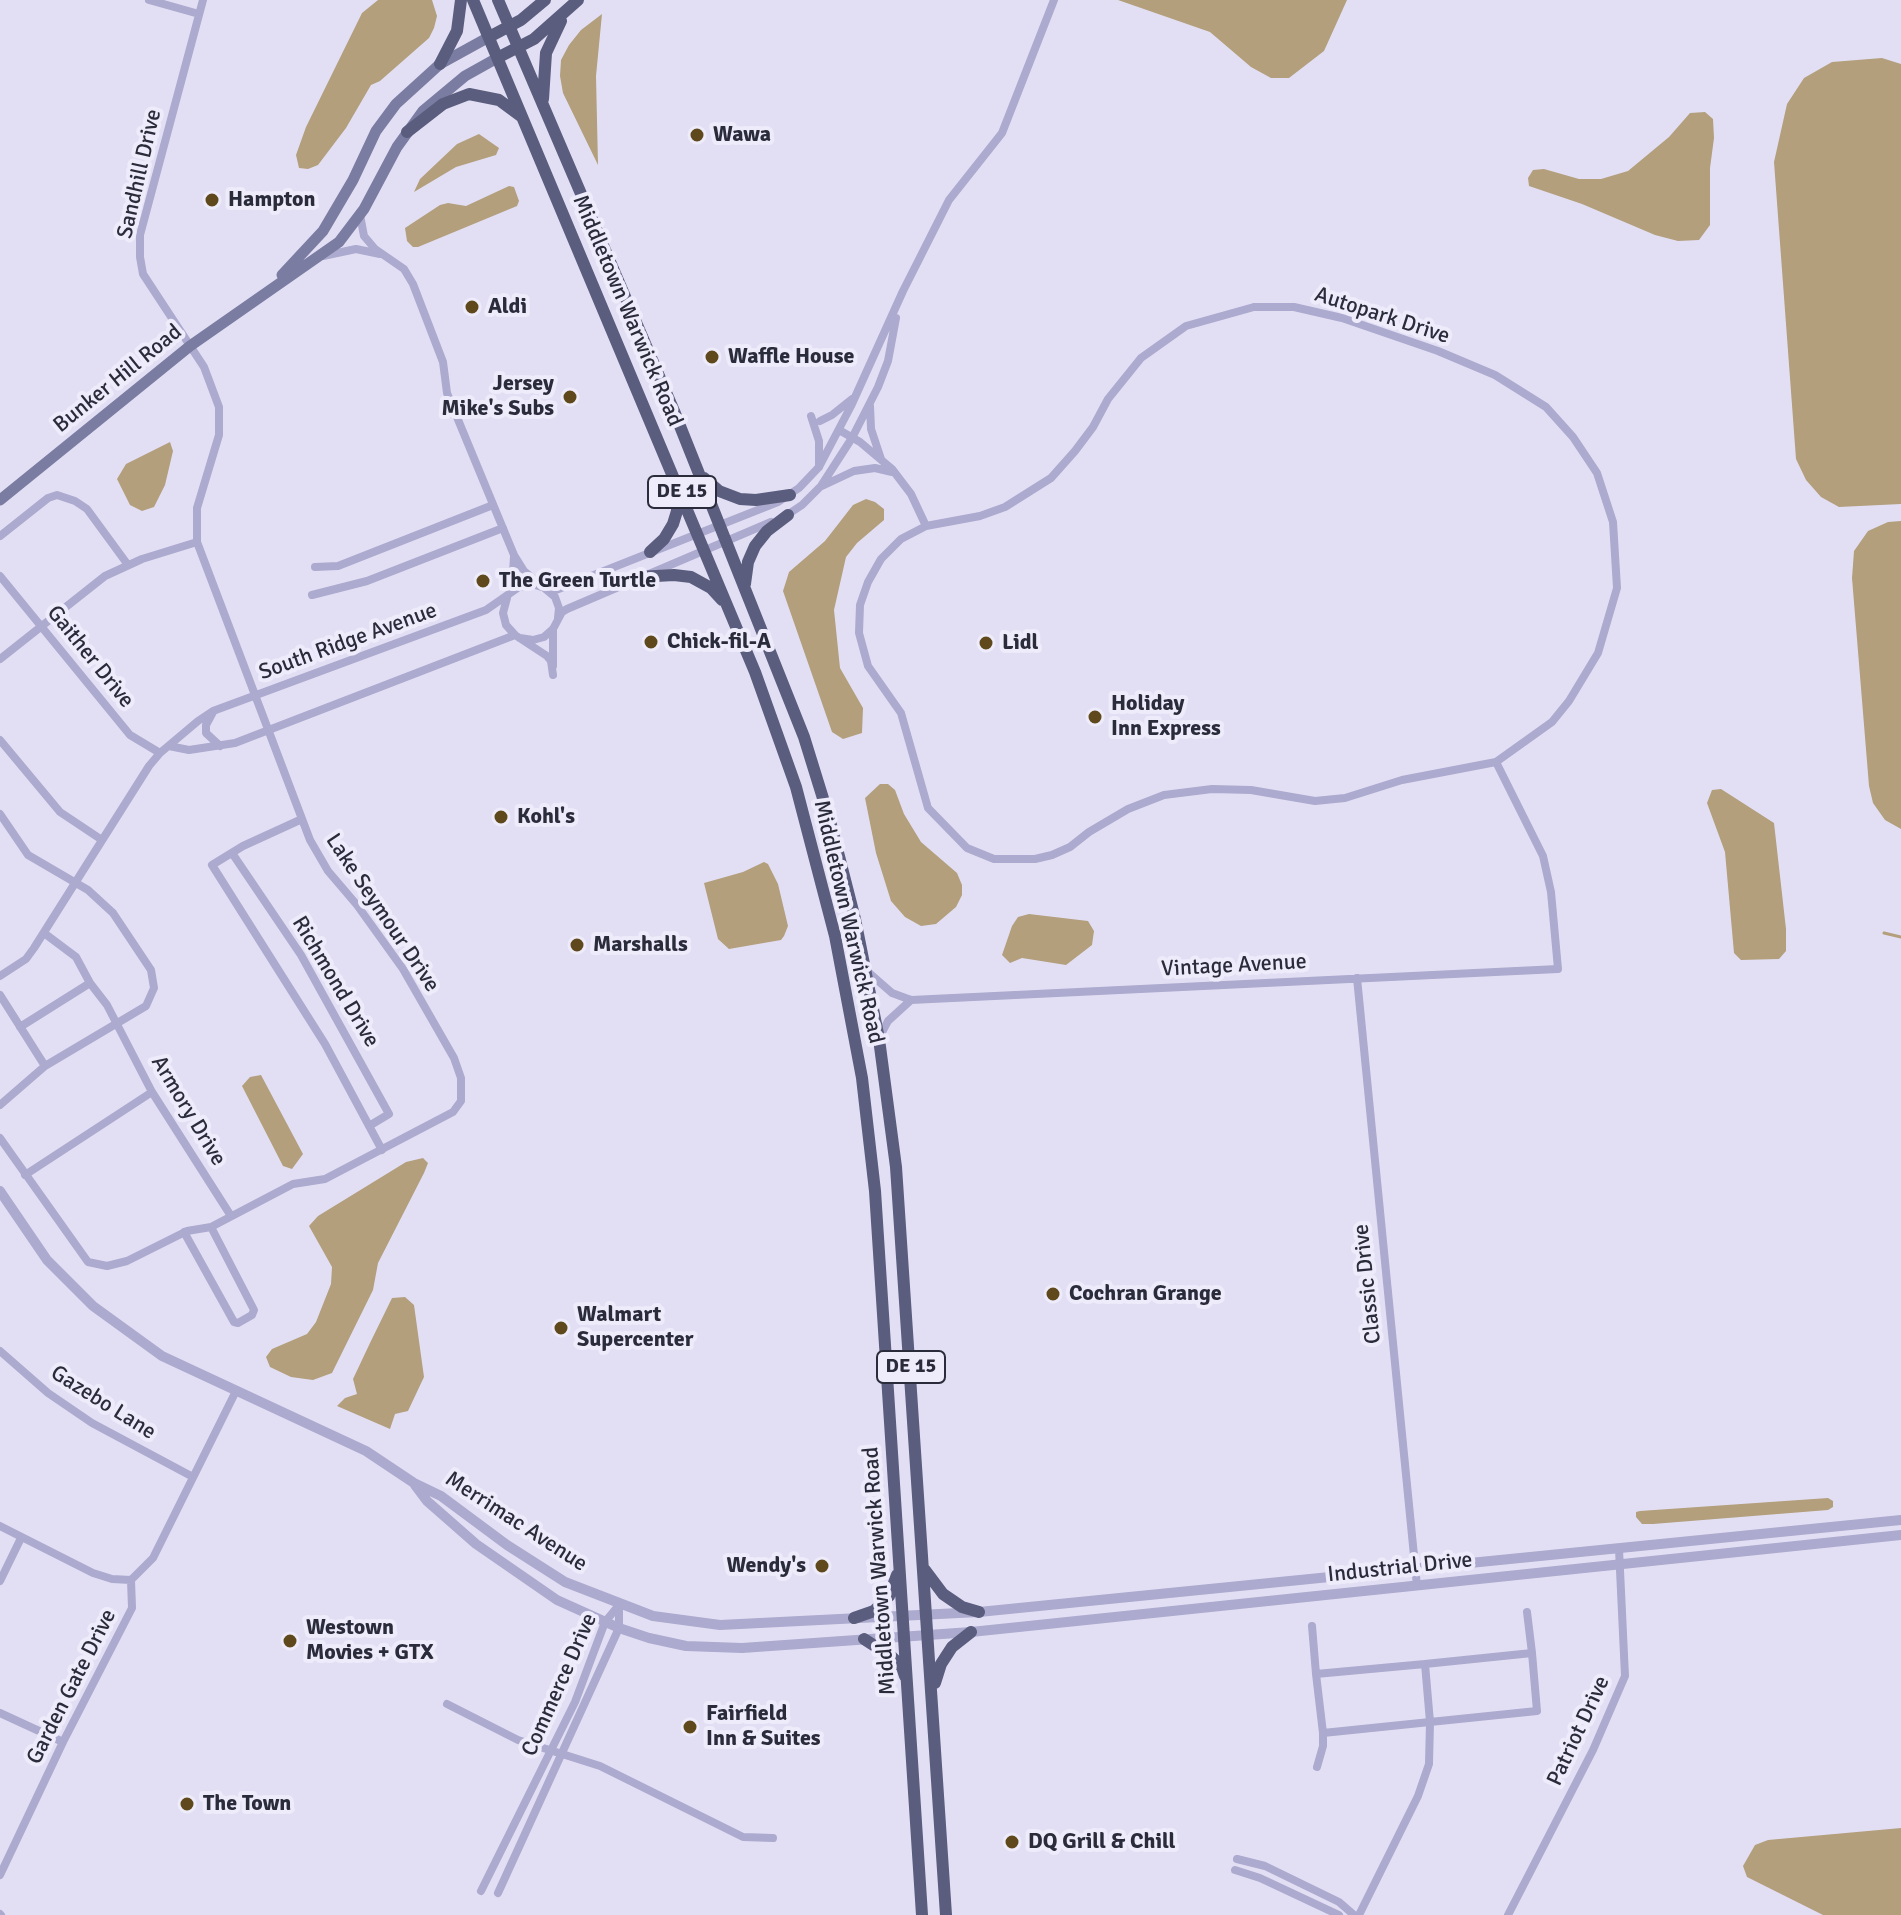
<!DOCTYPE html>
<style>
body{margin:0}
canvas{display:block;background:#e2dff4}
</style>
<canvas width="1901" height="1915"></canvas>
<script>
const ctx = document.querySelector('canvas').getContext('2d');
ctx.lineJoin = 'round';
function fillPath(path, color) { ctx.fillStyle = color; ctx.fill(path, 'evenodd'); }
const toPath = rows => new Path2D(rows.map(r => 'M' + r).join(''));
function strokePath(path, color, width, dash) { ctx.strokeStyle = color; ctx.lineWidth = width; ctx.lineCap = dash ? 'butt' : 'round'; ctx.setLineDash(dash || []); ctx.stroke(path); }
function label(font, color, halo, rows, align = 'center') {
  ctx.font = font + ' Signika,sans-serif'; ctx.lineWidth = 8; ctx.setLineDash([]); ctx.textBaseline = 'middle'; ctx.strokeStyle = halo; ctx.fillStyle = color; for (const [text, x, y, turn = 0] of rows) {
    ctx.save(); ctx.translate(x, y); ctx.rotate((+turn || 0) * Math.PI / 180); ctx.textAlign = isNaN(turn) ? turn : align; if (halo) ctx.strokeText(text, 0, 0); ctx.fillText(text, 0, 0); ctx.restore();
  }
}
const water = toPath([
 [378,0,432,0,437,16,434,28,429,38,380,81,371,85,346,128,318,165,308,169,299,168,296,155,306,127,362,13],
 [1118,0,1347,0,1324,51,1289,78,1271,78,1251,67,1210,32],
 [602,14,596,76,598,165,563,93,560,76,561,60,569,45,581,30],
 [1882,58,1901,64,1901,504,1839,507,1821,497,1806,480,1796,459,1774,162,1787,104,1804,78,1832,62],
 [1705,112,1713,119,1714,138,1710,168,1710,225,1699,240,1678,241,1655,235,1582,204,1529,186,1528,178,1533,170,1544,169,1579,179,1601,179,1628,171,1669,137,1690,113],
 [479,134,499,148,496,155,456,167,414,192,420,179,457,144],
 [509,186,514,187,519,201,517,206,418,247,413,247,407,241,405,228,440,205,448,203,466,206],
 [170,442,173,451,165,485,154,507,142,511,130,505,117,479,126,464],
 [866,499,875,502,884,509,884,520,857,543,846,557,834,610,840,668,863,708,862,733,843,739,832,732,783,591,789,572,825,541,853,505],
 [1901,521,1901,829,1885,820,1873,803,1869,786,1852,578,1854,551,1868,531,1888,522],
 [880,784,888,784,895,790,904,814,921,842,957,873,962,885,962,895,956,907,936,924,921,926,905,917,891,901,876,853,865,798],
 [1721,789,1774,823,1786,929,1786,951,1779,959,1741,960,1734,953,1725,852,1707,803,1712,790],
 [764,862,768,864,778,884,788,926,784,936,781,940,729,949,718,939,704,883,743,872],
 [1029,914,1088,921,1094,931,1092,945,1066,965,1022,958,1010,963,1002,955,1012,926,1018,917],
 [261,1075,303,1154,292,1169,283,1166,242,1086,250,1077],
 [423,1158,428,1163,424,1173,378,1263,373,1290,332,1373,313,1380,291,1377,270,1367,266,1357,272,1349,307,1334,316,1322,331,1284,332,1267,309,1226,318,1216,406,1162],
 [405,1297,414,1305,424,1377,408,1411,395,1414,390,1429,337,1406,345,1398,357,1394,353,1379,370,1343,392,1298],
 [1828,1498,1833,1501,1833,1507,1828,1510,1653,1524,1642,1524,1636,1517,1636,1512,1640,1511],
 [1901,1828,1901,1915,1823,1915,1747,1877,1743,1866,1755,1845,1768,1840]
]);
const stream = toPath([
 [1884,933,1901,937]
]);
const minor = toPath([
 [149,0,199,14],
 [360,215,364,236,375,249,404,269,413,284,443,362,447,393,514,555,524,571,555,597,559,608,558,618],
 [323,256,356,249,380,254],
 [1254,307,1294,307,1342,318,1438,351,1495,375,1546,407,1573,437,1597,473,1613,522,1617,588,1598,653,1569,701,1552,722,1496,762,1402,780,1345,798,1315,801,1251,790,1212,789,1164,795,1128,809,1089,832,1070,847,1052,855,1035,859,994,859,967,848,928,808,901,713,868,666,859,633,860,605,868,582,881,559,901,539,926,526,980,516,1005,507,1051,478,1075,451,1093,427,1108,399,1141,358,1186,326,1254,307],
 [870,406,871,429,881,459],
 [811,416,819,441,819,467],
 [820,421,832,415,852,399],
 [839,430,860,442,892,469,911,494,926,526],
 [822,486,854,471,875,468,892,472],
 [784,517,802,505,821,486,852,438,878,387,888,361,896,318],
 [0,536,48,498,57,495,75,501,87,509,128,565],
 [315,567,338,566,493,505],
 [0,576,130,735,160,753],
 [512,591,514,556],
 [551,592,778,502,799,488,819,467,851,406,903,291,949,200,1002,133,1054,0],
 [312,595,367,581,503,528],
 [507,598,503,613,506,625,515,635,547,656,551,661,553,675],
 [520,638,533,640,544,637,553,629,562,612,567,609,771,522],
 [0,659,105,576,142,559,197,542],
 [553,666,553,629],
 [213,712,206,725,206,733,220,746],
 [0,740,60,812,102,840],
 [169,746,189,750,235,743,515,635],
 [0,814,28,855,88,890,113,913,151,970,154,988,146,1006,45,1066,0,1105],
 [302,819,243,846,212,865,325,1044,382,1150],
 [232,853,301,955,389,1114,369,1126],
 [44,933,76,957,90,983,107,1005,152,1092,231,1216],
 [868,972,892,993,911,1000,1558,969,1551,892,1543,856,1496,762],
 [0,976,26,959,34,948,149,766,160,753,198,721,213,711,486,610,519,587,532,584,545,588],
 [1357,978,1417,1586],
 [0,995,45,1066],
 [20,1027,90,983],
 [879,1038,888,1021,911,1000],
 [0,1138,88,1262,107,1266,127,1261,187,1231,211,1227,293,1184,325,1179,453,1112,461,1101,461,1078,454,1058,403,969,357,905,328,871,310,840,197,542,197,508,219,435,219,407,204,367,143,274,140,257,140,235,203,0],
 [25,1175,152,1092],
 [184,1232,234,1322,238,1323,252,1315,254,1310,211,1227],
 [0,1351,48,1393,92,1423,193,1477],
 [0,1526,93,1573,112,1579,131,1580],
 [131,1580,153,1558,236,1391],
 [0,1581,21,1538],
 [1527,1612,1532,1653],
 [1312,1626,1316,1674],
 [447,1704,518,1740,600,1766,743,1837,773,1838],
 [0,1713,63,1742],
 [1317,1767,1323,1746,1323,1733],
 [1237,1859,1265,1866,1339,1902,1354,1915],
 [1235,1870,1260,1878,1339,1915],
 [0,1875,63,1742,132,1608,131,1580],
 [481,1891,575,1702,605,1622,619,1605],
 [498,1893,619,1628,619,1605],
 [0,1914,1,1915],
 [1359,1915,1418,1796,1429,1764,1430,1722,1425,1664,1316,1674,1323,1733,1537,1711,1532,1653,1425,1664],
 [1508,1915,1593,1750,1625,1676,1619,1549]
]);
const tertiary = toPath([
 [0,1191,47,1260,93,1306,162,1356,366,1451,414,1483,441,1496,507,1545,565,1582,653,1616,720,1625,979,1612,1901,1520],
 [415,1485,427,1501,476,1544,557,1600,619,1628,649,1638,686,1646,742,1648,971,1632,1901,1535]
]);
const secondary = toPath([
 [282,275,323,231,353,180,376,131,396,104,440,64,489,37],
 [0,500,190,346,339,242,364,209,397,147,423,111,465,76,499,57]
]);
const primary = toPath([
 [473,0,755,672,796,787,835,936,862,1078,875,1191,922,1915],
 [498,0,674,411,804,737,830,821,855,919,879,1039,896,1167,946,1915],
 [489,37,521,20,545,0],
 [499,57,534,39,578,0],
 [440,64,457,31,461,0],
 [543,99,546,53,561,21],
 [407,132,443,104,469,94,499,100,522,117],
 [704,478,719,491,740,499,756,500,790,495],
 [650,552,664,539,673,524,677,511,677,490],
 [638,577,674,575,691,577,711,588,722,600],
 [745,584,748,562,755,546,767,531,788,515],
 [925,1570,943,1594,962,1607,979,1612],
 [854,1618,874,1611,889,1596,897,1575],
 [864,1639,892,1657,902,1667,905,1676],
 [935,1683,941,1664,952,1647,971,1632]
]);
const markers = [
 [697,135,8,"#5f491c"],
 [212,200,8,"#5f491c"],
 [472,307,8,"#5f491c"],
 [712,357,8,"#5f491c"],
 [570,397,8,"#5f491c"],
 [483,581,8,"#5f491c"],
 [651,642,8,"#5f491c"],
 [986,643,8,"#5f491c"],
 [1095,717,8,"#5f491c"],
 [501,817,8,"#5f491c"],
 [577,945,8,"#5f491c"],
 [1053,1294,8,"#5f491c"],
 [561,1328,8,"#5f491c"],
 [822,1566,8,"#5f491c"],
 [290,1641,8,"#5f491c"],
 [690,1727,8,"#5f491c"],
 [187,1804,8,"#5f491c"],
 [1012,1842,8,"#5f491c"]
];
const shields = [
 [682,492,68],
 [911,1367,68]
];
const shieldNames = [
 ["DE 15",682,492],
 ["DE 15",911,1367]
];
const poiNames = [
 ["Wawa",713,135],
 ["Hampton",228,200],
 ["Aldi",488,307],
 ["Waffle House",728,357],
 ["Jersey",554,384,"right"],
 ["Mike's Subs",554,409,"right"],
 ["The Green Turtle",499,581],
 ["Chick-fil-A",667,642],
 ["Lidl",1002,643],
 ["Holiday",1111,704],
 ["Inn Express",1111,729],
 ["Kohl's",517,817],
 ["Marshalls",593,945],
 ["Cochran Grange",1069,1294],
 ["Walmart",577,1315],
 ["Supercenter",577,1340],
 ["Wendy's",806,1566,"right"],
 ["Westown",306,1628],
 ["Movies + GTX",306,1653],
 ["Fairfield",706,1714],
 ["Inn & Suites",706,1739],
 ["The Town",203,1804],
 ["DQ Grill & Chill",1028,1842]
];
const streetNames = [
 ["Sandhill Drive",140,174,-77],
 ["Middletown Warwick Road",627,311,67],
 ["Autopark Drive",1382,316,18],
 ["Bunker Hill Road",118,379,-39],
 ["South Ridge Avenue",348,642,-20],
 ["Gaither Drive",90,657,51],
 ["Lake Seymour Drive",382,913,56],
 ["Middletown Warwick Road",848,922,77],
 ["Vintage Avenue",1234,966,-3],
 ["Richmond Drive",335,982,59],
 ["Armory Drive",188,1111,59],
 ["Classic Drive",1368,1284,-96],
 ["Gazebo Lane",103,1403,32],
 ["Merrimac Avenue",516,1522,33],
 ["Industrial Drive",1400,1568,-6],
 ["Middletown Warwick Road",880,1571,-94],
 ["Commerce Drive",560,1685,-66],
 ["Garden Gate Drive",72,1687,-63],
 ["Patriot Drive",1579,1731,-65]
];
fillPath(water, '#b39f7c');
strokePath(stream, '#b39f7c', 3);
strokePath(minor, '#acaace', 8);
strokePath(tertiary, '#acaace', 10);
strokePath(secondary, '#7b7ca2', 11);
strokePath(primary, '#5a5d7d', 12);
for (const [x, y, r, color] of markers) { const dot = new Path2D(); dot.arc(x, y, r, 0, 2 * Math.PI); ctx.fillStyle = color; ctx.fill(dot); strokePath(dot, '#eeecfb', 3); }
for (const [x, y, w] of shields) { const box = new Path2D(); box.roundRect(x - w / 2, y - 16, w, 32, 6); ctx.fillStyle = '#eeecfb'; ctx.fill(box); strokePath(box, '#2a2b3b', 2); }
label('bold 20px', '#2a2b3b', null, shieldNames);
label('bold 22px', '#2a2b3b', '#eeecfb', poiNames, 'left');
label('22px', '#2a2b3b', '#eeecfb', streetNames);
</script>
